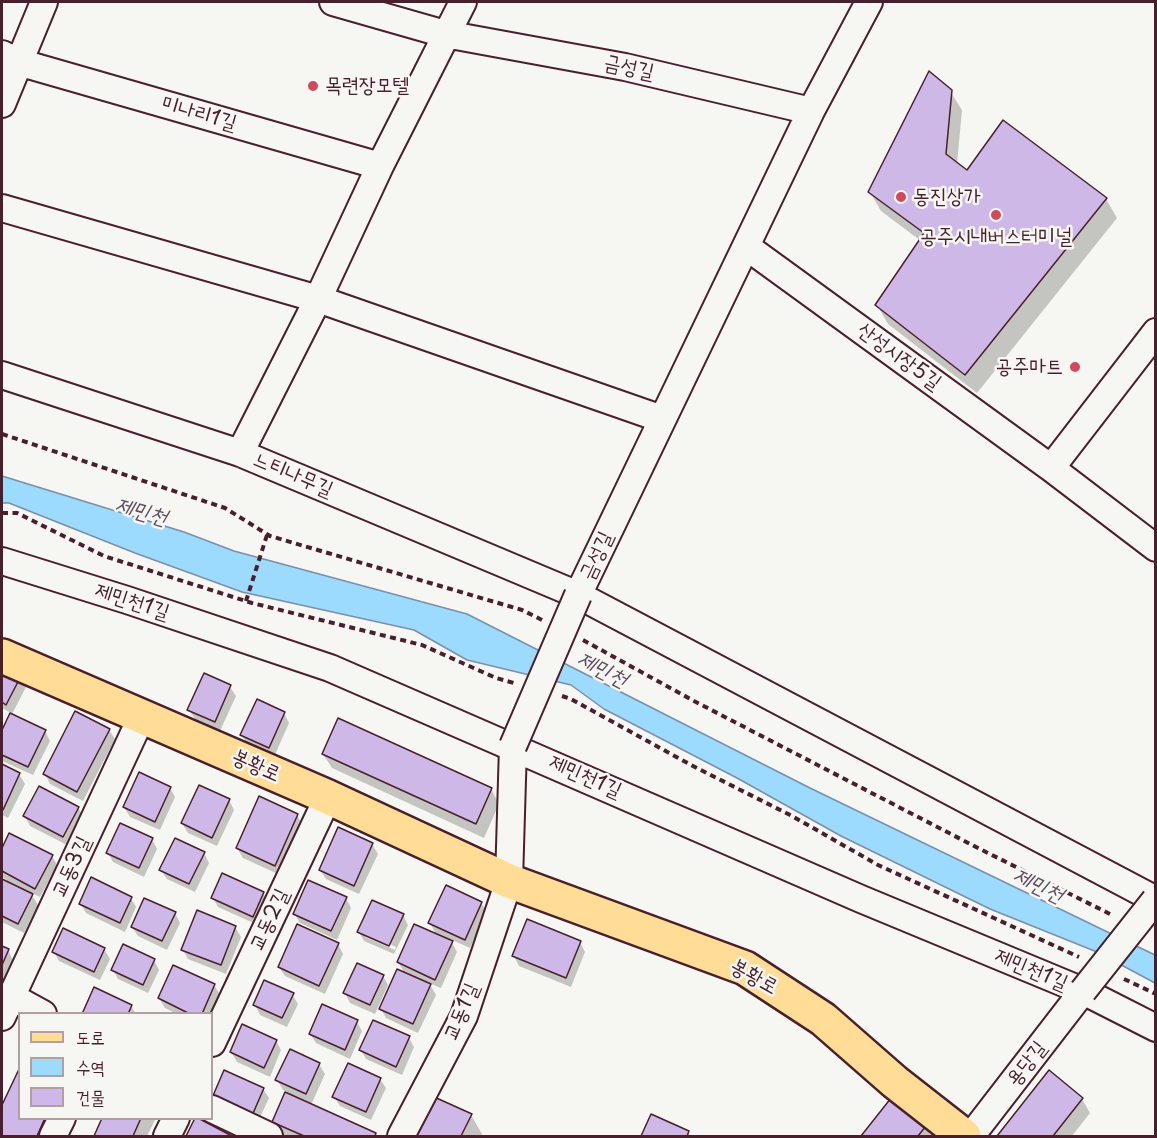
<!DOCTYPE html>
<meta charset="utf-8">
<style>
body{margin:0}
#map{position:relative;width:1157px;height:1138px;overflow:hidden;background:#f6f6f2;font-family:"Playpen Sans","Poor Story",sans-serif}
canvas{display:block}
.frame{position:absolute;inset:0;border:3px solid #4a1f2b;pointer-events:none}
.legend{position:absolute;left:18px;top:1012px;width:195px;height:108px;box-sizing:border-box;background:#f6f6f2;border:2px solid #b1a0a2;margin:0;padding:8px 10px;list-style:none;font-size:18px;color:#4a1f2b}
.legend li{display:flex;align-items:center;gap:12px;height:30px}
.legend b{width:30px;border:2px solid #b1a0a2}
</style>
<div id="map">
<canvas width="1157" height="1138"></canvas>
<div class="frame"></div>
<ul class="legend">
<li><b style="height:8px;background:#ffdd96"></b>도로</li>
<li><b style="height:16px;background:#9cdafe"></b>수역</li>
<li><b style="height:16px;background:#cdb8e8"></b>건물</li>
</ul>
</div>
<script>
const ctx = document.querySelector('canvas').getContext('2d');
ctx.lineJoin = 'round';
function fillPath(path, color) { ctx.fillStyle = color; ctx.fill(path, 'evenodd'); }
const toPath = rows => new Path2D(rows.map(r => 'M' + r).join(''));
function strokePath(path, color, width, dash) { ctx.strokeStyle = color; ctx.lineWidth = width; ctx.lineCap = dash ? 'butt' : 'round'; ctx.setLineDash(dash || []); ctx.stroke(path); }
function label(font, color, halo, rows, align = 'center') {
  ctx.font = font + ' "Playpen Sans","Poor Story",sans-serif'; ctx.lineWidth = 5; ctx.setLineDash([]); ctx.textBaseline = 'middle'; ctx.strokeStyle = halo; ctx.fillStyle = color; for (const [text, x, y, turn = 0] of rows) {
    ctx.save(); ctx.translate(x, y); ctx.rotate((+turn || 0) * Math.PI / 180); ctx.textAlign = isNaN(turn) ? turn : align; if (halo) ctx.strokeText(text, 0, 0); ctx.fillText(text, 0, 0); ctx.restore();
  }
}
const water = toPath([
 [2,476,184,532,234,551,467,614,810,788,1155,955,1155,983,1097,952,990,909,841,836,737,778,604,709,571,685,467,660,414,630,242,592,135,553,9,503,2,503,2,476]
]);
const shadow = toPath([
 [950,91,962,110,957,164,967,172,1106,199,1117,218,977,393,888,324,877,305,921,241,881,211,870,192],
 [2,668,20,678,26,687,11,716,45,731,50,741,33,775,2,761,2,734,11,713,2,708],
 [230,687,236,696,220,731,195,719,189,710],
 [284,713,289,723,274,757,247,744,242,735],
 [109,730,115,739,83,801,50,784,45,774],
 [323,754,491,789,499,804,484,838,332,768],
 [2,766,19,774,25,784,8,818,2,815],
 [170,788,175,797,160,830,130,817,124,807],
 [229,800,234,810,217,846,188,833,182,823],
 [78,808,84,817,69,846,30,826,25,816],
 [297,815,303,825,280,875,243,858,237,848],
 [10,835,52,856,57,865,40,897,30,892,38,905,24,933,2,922,2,881,6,883,7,880,2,877,2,852],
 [152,839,157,849,144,877,113,862,108,853],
 [372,844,378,854,359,894,326,879,320,870],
 [204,853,209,863,195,892,167,879,161,870],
 [263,893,269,903,258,925,218,907,213,898],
 [131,898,136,907,125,932,86,913,81,904],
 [346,898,351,908,337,940,300,923,294,913],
 [481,903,487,912,470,948,450,939,457,952,441,988,429,983,436,995,418,1033,386,1018,381,1009,405,974,398,962,437,936,430,923],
 [175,913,180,923,167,950,138,936,132,927],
 [403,915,408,925,394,954,364,941,359,932],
 [365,933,396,947,395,950,365,937],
 [235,927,241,937,226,974,188,959,183,950],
 [64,930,104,949,110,959,100,980,59,961,54,952],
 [580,942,585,952,571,987,519,966,514,956],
 [338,944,343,954,325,994,285,976,279,967],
 [2,947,8,950,13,960,2,984],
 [154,960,159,970,148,993,118,979,113,970],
 [383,976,388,985,375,1014,350,1003,345,993],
 [214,985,220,995,211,1014,177,1014,165,1008,159,998],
 [292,994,298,1004,287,1027,260,1015,255,1005],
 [131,1006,136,1014,84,1014],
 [357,1022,362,1031,350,1059,316,1043,310,1034],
 [409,1038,414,1047,402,1075,366,1059,361,1050],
 [276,1041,281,1050,270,1077,237,1062,231,1052],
 [319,1064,325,1074,311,1105,375,1134,377,1136,282,1136,274,1122,287,1092,283,1090,277,1080],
 [20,1071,20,1118,60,1118,51,1136,2,1136,2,1109],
 [1049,1072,1082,1099,1090,1113,1072,1136,998,1136],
 [380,1079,386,1088,371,1120,340,1106,334,1097],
 [263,1089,269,1098,256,1126,218,1109],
 [896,1095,929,1122,937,1136,862,1136],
 [433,1098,471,1115,482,1134,481,1136,415,1136],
 [652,1116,688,1133,691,1136,643,1136],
 [104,1118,156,1118,147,1136,95,1136],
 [197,1119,230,1136,188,1136]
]);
const building = toPath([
 [929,71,952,90,946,154,967,170,1003,120,1107,198,965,375,875,305,924,233,868,192,929,71],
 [2,666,21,676,6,705,2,702,2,666],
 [204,673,231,685,215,722,187,710,204,673],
 [257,699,285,712,269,748,240,735,257,699],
 [75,711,110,729,77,792,43,774,75,711],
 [10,713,46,730,28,767,2,755,2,730,10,713],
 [338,718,492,788,476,824,322,754,338,718],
 [2,764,20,773,3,810,2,809,2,764],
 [139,772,171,787,155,822,123,807,139,772],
 [199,785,230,799,212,838,181,823,199,785],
 [39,786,79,807,63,837,23,816,39,786],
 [259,796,298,814,275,866,236,848,259,796],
 [120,823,153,838,139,868,106,853,120,823],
 [338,827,373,843,354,886,319,870,338,827],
 [9,833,53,855,35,889,2,871,2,848,9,833],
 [175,838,205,852,189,884,159,870,175,838],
 [222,873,264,892,253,917,211,898,222,873],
 [91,877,132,897,120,923,79,904,91,877],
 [2,879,33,894,18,924,2,916,2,879],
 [308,880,347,897,331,931,293,914,308,880],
 [446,885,482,902,465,940,428,923,446,885],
 [144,898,176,912,162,941,131,927,144,898],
 [372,900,404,914,389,946,357,932,372,900],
 [197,910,236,926,221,965,181,950,197,910],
 [527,919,581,941,566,978,512,956,527,919],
 [297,924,339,943,319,986,278,967,297,924],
 [414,924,453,941,435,980,397,962,414,924],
 [63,928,105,948,94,972,52,952,63,928],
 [123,944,155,959,143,985,111,970,123,944],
 [2,946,9,949,2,965,2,946],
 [357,963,384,975,370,1005,343,993,357,963],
 [173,965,215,984,202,1014,190,1014,158,998,173,965],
 [397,969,431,984,413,1024,379,1009,397,969],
 [264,980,294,993,282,1018,253,1005,264,980],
 [94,987,132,1005,128,1014,82,1014,94,987],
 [322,1004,358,1020,345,1050,309,1034,322,1004],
 [373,1020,410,1036,396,1067,359,1050,373,1020],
 [242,1024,277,1040,264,1068,230,1052,242,1024],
 [290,1049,320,1063,306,1094,275,1080,290,1049],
 [348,1063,381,1078,366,1112,332,1097,348,1063],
 [20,1067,20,1118,45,1118,37,1136,2,1136,2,1105,20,1067],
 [224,1070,264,1088,251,1118,212,1098,224,1070],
 [1049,1070,1083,1098,1053,1136,997,1136,1049,1070],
 [285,1092,376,1133,375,1136,304,1136,272,1122,285,1092],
 [895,1093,930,1121,918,1136,861,1136,895,1093],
 [432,1096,472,1114,461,1136,413,1136,432,1096],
 [651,1114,689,1131,687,1136,641,1136,651,1114],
 [102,1118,141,1118,133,1136,94,1136,102,1118],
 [195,1118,198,1118,232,1136,186,1136,195,1118]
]);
const path = toPath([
 [2,434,225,508,270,536,522,610,542,620],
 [2,513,17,513,104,556,252,603,422,645,496,678,514,683],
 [246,601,267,535],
 [583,640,694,701,976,847,1112,915],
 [562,696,571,699,691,765,792,816,878,865,1079,957],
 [1124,979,1156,994]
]);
const minor = toPath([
 [333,2,445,34,625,67,811,111],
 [2,54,18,62,380,166],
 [2,104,44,2],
 [2,208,318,299,662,419],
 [747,247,1051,468,1156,548],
 [2,375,240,453,578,595,1156,900],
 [240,453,318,299,380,166,463,2],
 [1051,468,1156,332],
 [2,561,127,600,330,668,861,899,1083,991,1156,1028],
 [578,595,811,111,869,2],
 [12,997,43,1014],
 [2,1017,142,716],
 [212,1043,328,797],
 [212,1109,269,1136],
 [53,1136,62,1118],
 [167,1136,176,1118],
 [401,1136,464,1016,509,881,513,746],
 [971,1136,1083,991]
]);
const major = toPath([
 [2,656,328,797,509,881,745,968,823,1019,895,1082,964,1136]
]);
const minorBridge = toPath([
 [513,746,578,595],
 [1083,991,1155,900]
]);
const markers = [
 [313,86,6,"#d1495b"],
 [901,197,6,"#d1495b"],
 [996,215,6,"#d1495b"],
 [1075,367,6,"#d1495b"]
];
const streetNames = [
 ["금성길",629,68,12],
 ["미나리1길",199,114,16],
 ["산성시장5길",899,357,36],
 ["느티나무길",293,475,23],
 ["금성길",597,556,-65],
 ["제민천1길",132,602,18],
 ["봉황로",256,766,24],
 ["제민천1길",585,777,24],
 ["교동3길",72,867,-65],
 ["교동2길",270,920,-65],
 ["제민천1길",1031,970,23],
 ["봉황로",754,977,29],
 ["교동1길",462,1012,-67],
 ["용당길",1027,1064,-52]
];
const poiNames = [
 ["목련장모텔",325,86],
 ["동진상가",913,197],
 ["공주시내버스터미널",996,237,"center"],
 ["공주마트",1063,367,"right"]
];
const waterNames = [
 ["제민천",141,512,16],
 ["제민천",602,670,27],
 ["제민천",1038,886,26]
];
fillPath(water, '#9cdafe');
strokePath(water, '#7b8faa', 1.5);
fillPath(shadow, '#0003');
fillPath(building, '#cdb8e8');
strokePath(building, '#4a1f2b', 1.5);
strokePath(minor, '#4a1f2b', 30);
strokePath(major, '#4a1f2b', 38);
strokePath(path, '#4a1f2b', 4, [6, 4.5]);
strokePath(minor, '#f6f6f2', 26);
strokePath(major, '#ffdd96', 33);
strokePath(minorBridge, '#4a1f2b', 30, []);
strokePath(minorBridge, '#f6f6f2', 26);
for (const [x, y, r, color] of markers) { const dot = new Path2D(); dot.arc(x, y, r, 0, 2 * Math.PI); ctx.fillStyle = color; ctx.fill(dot); strokePath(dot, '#f6f6f2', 2); }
label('21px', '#4a1f2b', '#f6f6f2', streetNames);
label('21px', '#4a1f2b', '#f6f6f2', poiNames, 'left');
label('italic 22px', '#5e4e60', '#f6f6f2', waterNames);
</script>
